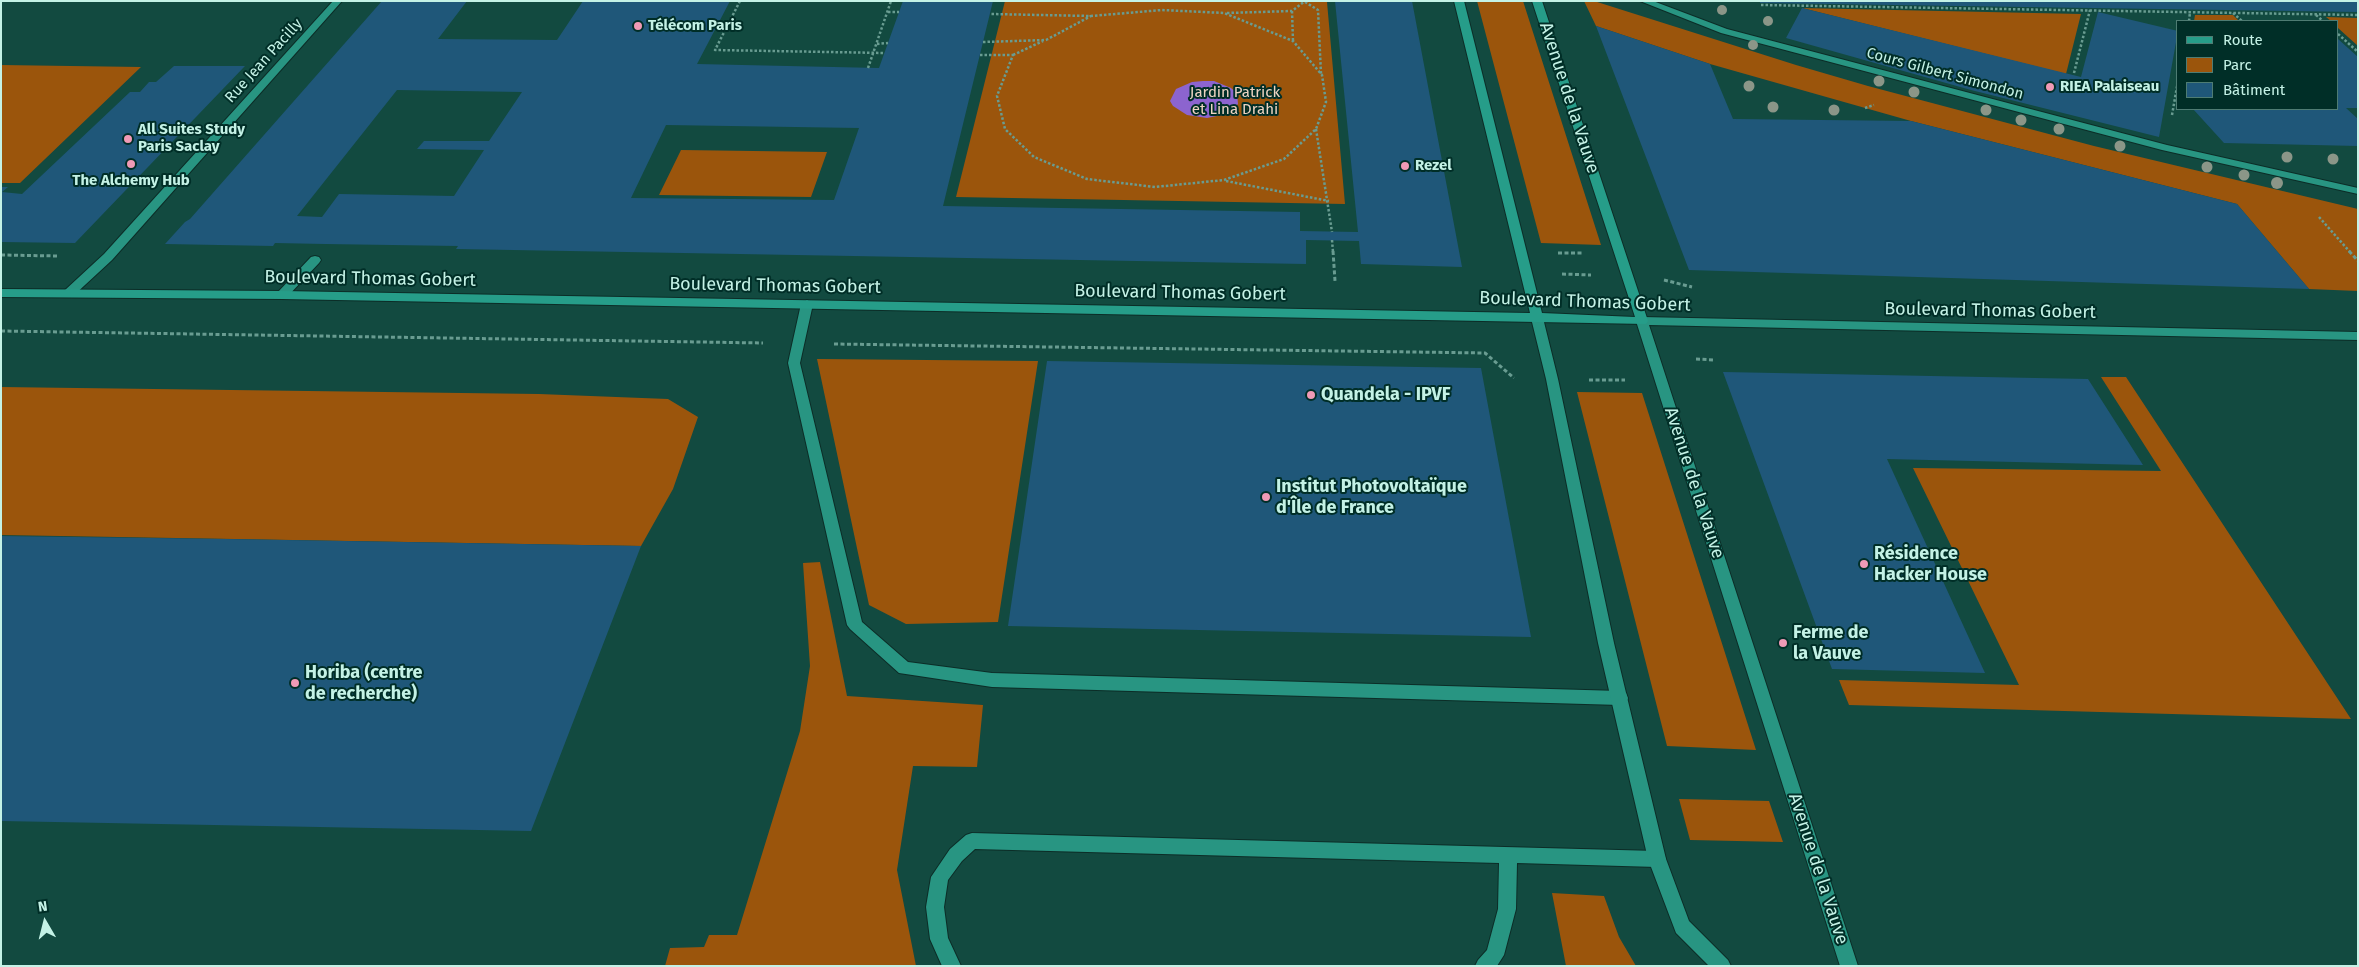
<!DOCTYPE html>
<meta charset="utf-8">
<style>
body{margin:0}
#map{position:relative;width:2359px;height:967px;overflow:hidden;background:#124a40;font-family:"Fira Sans",sans-serif}
canvas{display:block}
.frame{position:absolute;inset:0;border:2px solid #c4f2e6;pointer-events:none}
.legend{position:absolute;left:2176px;top:20px;width:162px;height:90px;box-sizing:border-box;background:#002e27;border:1px solid #4e7c73;margin:0;padding:6px 9px;list-style:none;font-size:15px;color:#c4f2e6}
.legend li{display:flex;align-items:center;gap:10px;height:25px}
.legend b{width:25px;border:1px solid #4e7c73}
.north{position:absolute;left:20px;top:897px;width:50px;height:50px;-webkit-text-stroke:4px #002e27;paint-order:stroke;rotate:352deg;font-size:14px;font-weight:700;line-height:20px;text-align:center;color:#c4f2e6}
.north::after{content:'';display:block;margin:auto;width:18px;height:22px;background:#c4f2e6;clip-path:polygon(50% 0,100% 100%,50% 72%,0 100%)}
</style>
<div id="map">
<canvas width="2359" height="967"></canvas>
<div class="frame"></div>
<ul class="legend">
<li><b style="height:6px;background:#269d89"></b>Route</li>
<li><b style="height:14px;background:#9b550c"></b>Parc</li>
<li><b style="height:14px;background:#1f5779"></b>Bâtiment</li>
</ul>
<div class="north">N</div>
</div>
<script>
const ctx = document.querySelector('canvas').getContext('2d');
ctx.lineJoin = 'round';
function fillPath(path, color) { ctx.fillStyle = color; ctx.fill(path, 'evenodd'); }
const toPath = rows => new Path2D(rows.map(r => 'M' + r).join(''));
function strokePath(path, color, width, dash) { ctx.strokeStyle = color; ctx.lineWidth = width; ctx.lineCap = dash ? 'butt' : 'round'; ctx.setLineDash(dash || []); ctx.stroke(path); }
function label(font, color, halo, rows, align = 'center') {
  ctx.font = font + ' "Fira Sans",sans-serif'; ctx.lineWidth = 4; ctx.setLineDash([]); ctx.textBaseline = 'middle'; ctx.strokeStyle = halo; ctx.fillStyle = color; for (const [text, x, y, turn = 0] of rows) {
    ctx.save(); ctx.translate(x, y); ctx.rotate((+turn || 0) * Math.PI / 180); ctx.textAlign = isNaN(turn) ? turn : align; if (halo) ctx.strokeText(text, 0, 0); ctx.fillText(text, 0, 0); ctx.restore();
  }
}
const green = toPath([
 [1005,1,1327,2,1345,204,956,197],
 [1477,1,1523,1,1601,245,1541,243],
 [1584,1,1594,1,1796,65,1868,86,2094,146,2358,209,2358,291,2309,289,2237,204,1911,121,1710,64,1596,26],
 [1802,8,2081,14,2066,74],
 [2195,15,2233,15,2239,21,2194,21],
 [2326,17,2358,18,2358,46,2338,28,2338,21,2331,21],
 [1,65,141,67,20,183,1,183],
 [681,150,827,152,811,197,659,195],
 [817,359,1038,361,998,622,906,624,869,605],
 [2101,377,2126,377,2351,719,1849,705,1839,680,2019,685,1913,468,2161,471],
 [1,387,539,394,668,399,698,417,673,489,641,546,1,535],
 [1577,392,1642,393,1756,750,1667,746],
 [820,562,847,696,983,705,977,767,913,766,897,870,916,966,665,966,670,948,704,947,709,935,737,935,800,731,810,666,803,563],
 [1679,799,1769,801,1783,842,1690,840],
 [1552,893,1604,896,1619,937,1636,966,1566,966]
]);
const water = toPath([
 [1203,81,1214,81,1231,88,1237,93,1238,104,1227,114,1207,118,1187,115,1173,106,1170,101,1176,89,1192,82]
]);
const building = toPath([
 [382,1,467,1,438,39,557,40,583,1,730,1,697,64,879,68,903,1,993,1,943,206,1300,212,1300,231,1358,232,1335,1,1412,1,1462,267,1361,264,1359,241,1306,240,1306,264,456,249,458,246,325,244,275,243,273,246,165,244,185,222,190,219],
 [397,90,522,92,489,141,424,141,417,149,484,150,454,196,339,194,322,217,297,216],
 [666,125,859,128,834,200,631,198],
 [1760,1,2358,1,2358,12,1760,3],
 [1802,8,2081,77,2098,12,2178,31,2159,137,1971,90,1786,38],
 [1596,26,1710,64,1733,119,1911,121,2237,204,2309,289,1689,270],
 [2338,39,2358,57,2358,108,2346,108,2358,119,2358,146,2224,143,2193,109,2338,109],
 [174,66,245,66,75,243,1,242,1,187,8,187,2,192,22,194,130,92,140,92,149,82,156,82],
 [1047,361,1481,368,1531,637,1008,626],
 [1723,372,2088,379,2143,465,1887,459,1985,673,1832,669],
 [1,536,226,539,641,546,531,831,1,821]
]);
const pathFar1 = toPath([
 [740,1,715,50,885,53],
 [1305,2,1318,10,1321,74],
 [1761,5,2358,15],
 [1292,11,1293,41],
 [888,12,899,12],
 [1227,13,1292,11,1305,1],
 [2233,13,2242,21],
 [2316,15,2323,21],
 [2189,21,2190,12],
 [2338,34,2358,52],
 [983,42,1046,40,1091,16],
 [877,44,888,43],
 [980,55,1013,55,997,96,1005,129,1034,157,1087,179,1155,187,1224,180,1284,159,1316,129,1326,102,1322,75,1293,41,1224,13,1162,10,1091,16,990,14],
 [1013,55,1043,41],
 [868,68,891,1],
 [2074,73,2090,10],
 [1865,108,1874,105],
 [2172,115,2178,81],
 [1316,129,1332,232],
 [1226,181,1329,201],
 [2319,217,2350,252],
 [1332,240,1333,252]
]);
const path = toPath([
 [1333,251,1335,281],
 [2349,251,2358,261],
 [1558,253,1584,253],
 [1,255,58,256],
 [1562,274,1591,275],
 [1664,280,1692,287],
 [1,331,763,343],
 [834,344,1485,353,1514,378],
 [1696,359,1715,360],
 [1589,380,1625,380]
]);
const service = toPath([
 [315,256,319,257,321,260,319,263,286,298,278,298,276,295,278,292,311,257,315,256],
 [807,300,813,304,800,363,862,622,908,662,992,673,1620,691,1626,693,1628,698,1626,703,1620,705,992,687,899,673,850,629,847,625,788,363,801,304,807,300],
 [972,833,1657,851,1663,853,1666,859,1663,865,1657,867,1517,863,1516,909,1504,955,1497,966,1475,966,1478,960,1487,950,1498,909,1499,863,975,849,962,861,948,880,944,907,948,938,961,966,942,966,930,939,926,907,931,877,950,849,966,835,972,833]
]);
const pedestrian = toPath([
 [1640,1,1653,1,1727,29,2167,145,2358,188,2358,194,2162,150,1721,33,1640,1]
]);
const minor = toPath([
 [333,1,342,1,112,260,72,297,64,297,62,294,64,291,104,254,333,1]
]);
const tertiary = toPath([
 [1537,314,1543,318,1558,379,1614,643,1666,859,1689,921,1728,960,1731,966,1709,966,1676,933,1648,859,1598,643,1546,379,1531,318,1537,314],
 [1642,317,2358,332,2358,340,1649,325,1858,966,1840,966,1636,321,1642,317]
]);
const secondary = toPath([
 [1454,1,1464,1,1542,313,1635,317,1532,1,1542,1,1648,321,1646,324,282,299,1,297,1,289,282,291,1530,313,1454,1]
]);
const trees = [
 [1722,10,5],
 [1768,21,5],
 [1753,45,5],
 [1879,81,5.5],
 [1749,86,5.5],
 [1914,92,5.5],
 [1773,107,5.5],
 [1834,110,5.5],
 [1986,110,5.5],
 [2021,120,5.5],
 [2059,129,5.5],
 [2120,146,5.5],
 [2287,157,5.5],
 [2333,159,5.5],
 [2207,167,5.5],
 [2244,175,5.5],
 [2277,183,6]
];
const markers = [
 [638,26,5,"#f09ab6"],
 [2050,87,5,"#f09ab6"],
 [128,139,5,"#f09ab6"],
 [131,164,5,"#f09ab6"],
 [1405,166,5,"#f09ab6"],
 [1311,395,5,"#f09ab6"],
 [1266,497,5,"#f09ab6"],
 [1864,564,5,"#f09ab6"],
 [1783,643,5,"#f09ab6"],
 [295,683,5,"#f09ab6"]
];
const farPoinames = [
 ["Télécom Paris",648,26],
 ["RIEA Palaiseau",2060,87],
 ["All Suites Study",138,130],
 ["Paris Saclay",138,147],
 ["Rezel",1415,166],
 ["The Alchemy Hub",131,181,"center"]
];
const farStreetnames = [
 ["Rue Jean Pacilly",264,61,-48],
 ["Cours Gilbert Simondon",1945,74,15]
];
const farParknames = [
 ["Jardin Patrick",1235,93],
 ["et Lina Drahi",1235,110]
];
const streetNames = [
 ["Avenue de la Vauve",1569,98,72],
 ["Boulevard Thomas Gobert",370,279,1],
 ["Boulevard Thomas Gobert",775,286,1],
 ["Boulevard Thomas Gobert",1180,293,1],
 ["Boulevard Thomas Gobert",1585,302,2],
 ["Boulevard Thomas Gobert",1990,311,1],
 ["Avenue de la Vauve",1694,483,72],
 ["Avenue de la Vauve",1818,869,72]
];
const poiNames = [
 ["Quandela - IPVF",1321,395],
 ["Institut Photovoltaïque",1276,487],
 ["d'Île de France",1276,508],
 ["Résidence",1874,554],
 ["Hacker House",1874,575],
 ["Ferme de",1793,633],
 ["la Vauve",1793,654],
 ["Horiba (centre",305,673],
 ["de recherche)",305,694]
];
fillPath(green, '#9b550c');
fillPath(water, '#8c64cf');
fillPath(building, '#1f5779');
strokePath(service, '#0c2d27', 2);
strokePath(pedestrian, '#0c2d27', 2);
strokePath(minor, '#0c2d27', 2);
strokePath(tertiary, '#0c2d27', 2);
strokePath(secondary, '#0c2d27', 2);
strokePath(pathFar1, '#699c91', 2.5, [2.5, 2]);
strokePath(path, '#699c91', 3, [4, 2.5]);
fillPath(service, '#289582');
fillPath(pedestrian, '#289582');
fillPath(minor, '#289582');
fillPath(tertiary, '#289582');
fillPath(secondary, '#269d89');
ctx.fillStyle = '#8b9688';
for (const [x, y, r] of trees) { ctx.beginPath(); ctx.arc(x, y, r, 0, 2 * Math.PI); ctx.fill(); }
for (const [x, y, r, color] of markers) { const dot = new Path2D(); dot.arc(x, y, r, 0, 2 * Math.PI); ctx.fillStyle = color; ctx.fill(dot); strokePath(dot, '#002e27', 2); }
label('bold 15px', '#c4f2e6', '#002e27', farPoinames, 'left');
label('15px', '#c4f2e6', '#002e27', farStreetnames);
label('15px', '#eed4c2', '#002e27', farParknames);
label('18px', '#c4f2e6', '#002e27', streetNames);
label('bold 18px', '#c4f2e6', '#002e27', poiNames, 'left');
</script>
